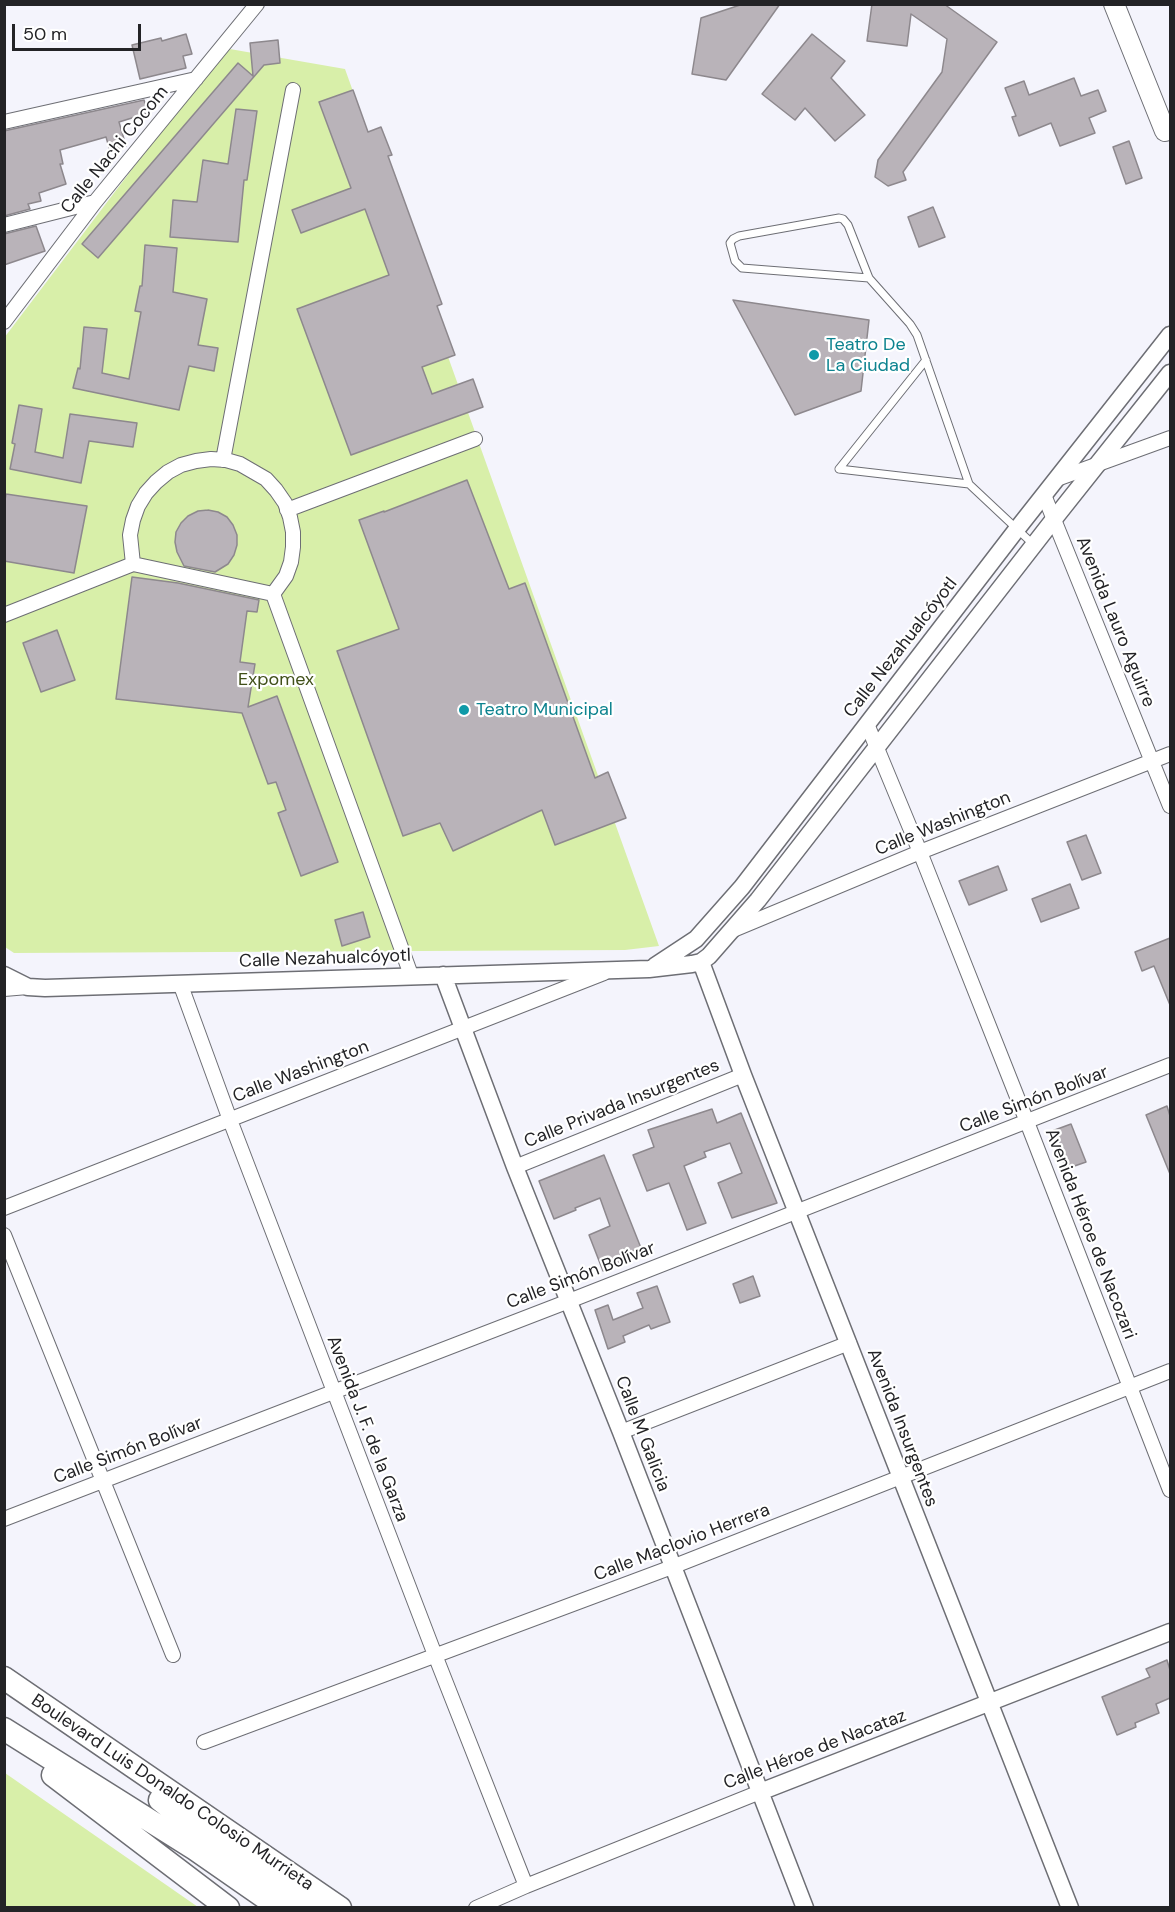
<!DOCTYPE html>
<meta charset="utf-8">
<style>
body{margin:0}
#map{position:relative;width:1175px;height:1912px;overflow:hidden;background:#f4f4fc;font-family:"DM Sans",sans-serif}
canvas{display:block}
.frame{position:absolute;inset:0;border:6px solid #232326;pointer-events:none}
.scale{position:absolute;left:12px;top:24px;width:129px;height:27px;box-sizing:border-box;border:3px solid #232326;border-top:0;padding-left:8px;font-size:18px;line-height:21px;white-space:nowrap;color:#232326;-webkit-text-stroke:4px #fff;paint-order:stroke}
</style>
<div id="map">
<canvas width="1175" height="1912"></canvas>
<div class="frame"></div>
<div class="scale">50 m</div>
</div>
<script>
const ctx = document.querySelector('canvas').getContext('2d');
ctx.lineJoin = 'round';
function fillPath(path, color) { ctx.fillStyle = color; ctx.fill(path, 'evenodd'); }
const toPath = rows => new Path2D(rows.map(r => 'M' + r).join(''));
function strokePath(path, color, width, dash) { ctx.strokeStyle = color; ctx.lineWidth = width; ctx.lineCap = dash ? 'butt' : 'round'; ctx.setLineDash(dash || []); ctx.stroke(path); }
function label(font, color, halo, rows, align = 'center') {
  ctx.font = font + ' "DM Sans",sans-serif'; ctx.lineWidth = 4.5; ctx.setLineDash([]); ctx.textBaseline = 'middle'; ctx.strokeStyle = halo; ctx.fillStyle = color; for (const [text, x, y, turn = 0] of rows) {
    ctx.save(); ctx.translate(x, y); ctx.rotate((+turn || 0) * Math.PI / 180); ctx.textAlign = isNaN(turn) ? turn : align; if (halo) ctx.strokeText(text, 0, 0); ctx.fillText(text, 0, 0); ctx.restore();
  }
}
const green = toPath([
 [224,48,345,69,659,946,625,950,14,953,5,947,4,338],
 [5,1773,198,1907,5,1907]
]);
const building = toPath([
 [743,4,780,4,726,80,692,74,701,18,743,4],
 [872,4,944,4,997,42,903,172,906,180,888,186,875,177,878,160,942,72,947,39,911,14,907,46,867,41,872,4],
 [186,34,192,54,183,56,186,68,140,79,132,45,161,38,162,41,186,34],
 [812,34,845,61,831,78,865,115,835,141,805,108,795,120,762,94,812,34],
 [278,40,280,63,264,65,98,258,82,244,238,63,253,76,250,43,278,40],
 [1074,78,1081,96,1098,90,1106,111,1089,118,1095,133,1060,146,1051,123,1019,136,1012,117,1016,116,1005,88,1024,81,1029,95,1074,78],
 [353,90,368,132,381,127,392,155,388,156,442,304,437,306,455,355,422,367,432,394,473,379,483,407,351,455,297,309,389,275,365,209,301,233,292,210,351,188,319,102,353,90],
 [144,100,148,113,119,122,126,146,110,151,106,137,60,150,63,164,60,164,66,184,39,193,41,201,28,204,30,209,4,216,4,131,144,100],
 [236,109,257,111,247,180,244,180,238,242,170,237,173,200,197,202,203,160,228,164,236,109],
 [1129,141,1142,178,1126,184,1113,147,1129,141],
 [933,207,945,237,919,247,908,217,933,207],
 [36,226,45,251,4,265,4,234,36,226],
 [145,245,177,248,173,292,207,299,198,345,218,348,214,371,189,366,179,410,73,388,78,368,80,369,84,327,107,329,102,373,129,379,141,312,135,311,140,286,142,286,145,245],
 [733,300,869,320,861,391,795,415,733,300],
 [19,405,42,409,35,452,63,458,70,414,137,423,133,447,89,441,81,483,10,469,15,444,12,443,19,405],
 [467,480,509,589,525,583,595,778,608,772,626,818,555,845,542,810,453,851,440,823,403,836,337,651,399,629,359,520,384,511,384,512,467,480],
 [6,494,87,506,74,573,4,561,4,507,6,494],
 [208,510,218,512,227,517,233,525,237,535,237,545,234,555,228,564,215,572,184,566,177,552,175,542,176,532,181,523,188,516,198,511,208,510],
 [132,577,178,583,259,600,257,612,247,611,240,662,255,664,248,707,277,696,338,862,301,876,278,813,286,810,276,782,268,784,242,713,116,699,132,577],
 [57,630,75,680,41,692,23,643,57,630],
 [1086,835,1101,873,1082,880,1067,842,1086,835],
 [998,866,1007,890,969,905,959,881,998,866],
 [1070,884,1079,908,1041,922,1032,899,1070,884],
 [363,912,370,937,342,946,335,920,363,912],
 [1170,938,1170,1005,1154,966,1142,971,1135,952,1170,938],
 [1167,1106,1170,1116,1170,1174,1146,1115,1167,1106],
 [712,1109,717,1123,741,1113,777,1203,732,1218,718,1183,742,1173,730,1143,704,1152,706,1157,684,1166,706,1223,687,1230,669,1183,647,1191,633,1155,654,1147,648,1130,712,1109],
 [1071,1124,1086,1162,1066,1169,1052,1131,1071,1124],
 [604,1155,641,1248,619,1256,622,1263,603,1271,589,1235,610,1226,600,1198,575,1208,576,1210,554,1219,539,1181,604,1155],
 [753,1276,760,1296,740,1303,733,1284,753,1276],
 [657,1286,670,1322,651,1329,649,1325,623,1336,625,1342,608,1349,595,1310,608,1305,613,1320,643,1308,637,1293,657,1286],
 [1167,1660,1170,1670,1170,1698,1156,1704,1159,1713,1135,1723,1136,1727,1117,1735,1102,1697,1150,1677,1146,1669,1167,1660]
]);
const service = toPath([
 [869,278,742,268,735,261,730,243,733,239,739,236,839,218,843,219,848,225,869,278,910,324,917,335,969,484,1034,545],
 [839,469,926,360],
 [839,469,969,484]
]);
const minor = toPath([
 [4,122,196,79],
 [4,225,95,202],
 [4,322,95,202,257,4],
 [223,460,293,90],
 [1057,479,1170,438],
 [1044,495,1170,806],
 [287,510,475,439],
 [273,594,411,975],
 [4,615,133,564,273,594,286,576,291,562,293,547,293,532,290,517,285,503,276,490,266,479,240,464,226,460,211,459,196,461,181,465,168,472,156,482,146,493,138,506,133,520,130,535,133,564],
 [867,724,920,852,1027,1122,1170,1490],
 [733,930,920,852,1170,754],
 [180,983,230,1120,435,1655,526,1886],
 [4,989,28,987],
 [515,1167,743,1075],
 [4,1208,604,973],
 [4,1235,173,1655],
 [621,1432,849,1343],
 [4,1519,569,1301,1170,1065],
 [204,1742,672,1567,1170,1371],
 [476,1908,526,1886,760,1792]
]);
const tertiary = toPath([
 [701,962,743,1075,1070,1908],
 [655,966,696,939,742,887,1017,529,1170,335],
 [4,975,28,987,45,988,649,969,692,964,701,962,709,956,758,900,1054,519,1170,373],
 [443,975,515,1167,621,1432,805,1908],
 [760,1792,1170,1632]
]);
const secondary = toPath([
 [1114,4,1165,131,1170,129]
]);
const trunk = toPath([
 [4,1678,340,1908],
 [4,1729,195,1849,280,1908],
 [53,1775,228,1908],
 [160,1800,204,1835,309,1908]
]);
const markers = [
 [814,355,6,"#0f9aa8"],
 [464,710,6,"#0f9aa8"]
];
const streetNames = [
 ["Calle Nachi Cocom",115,150,-51],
 ["Avenida Lauro Aguirre",1115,622,68],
 ["Calle Nezahualcóyotl",901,648,-52],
 ["Calle Washington",943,824,-22],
 ["Calle Nezahualcóyotl",325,959,-2],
 ["Calle Washington",301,1072,-21],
 ["Calle Simón Bolívar",1034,1100,-21],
 ["Calle Privada Insurgentes",622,1104,-22],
 ["Avenida Héroe de Nacozari",1090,1234,69],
 ["Calle Simón Bolívar",581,1276,-21],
 ["Avenida Insurgentes",902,1428,69],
 ["Avenida J. F. de la Garza",367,1429,69],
 ["Calle M Galicia",642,1434,69],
 ["Calle Simón Bolívar",128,1451,-21],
 ["Calle Maclovio Herrera",682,1543,-21],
 ["Calle Héroe de Nacataz",815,1750,-21],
 ["Boulevard Luis Donaldo Colosio Murrieta",172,1793,34]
];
const cultureNames = [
 ["Teatro De",826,345],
 ["La Ciudad",826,366],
 ["Teatro Municipal",476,710]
];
const parkNames = [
 ["Expomex",276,680]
];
fillPath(green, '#d8efa9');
fillPath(building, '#b9b3b9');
strokePath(building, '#8d888d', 1.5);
strokePath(service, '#6d6e74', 9);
strokePath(minor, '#6d6e74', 16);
strokePath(tertiary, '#6d6e74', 19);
strokePath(secondary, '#6d6e74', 22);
strokePath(trunk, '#6d6e74', 25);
strokePath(service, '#fff', 7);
strokePath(minor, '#fff', 14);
strokePath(tertiary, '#fff', 16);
strokePath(secondary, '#fff', 20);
strokePath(trunk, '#fff', 22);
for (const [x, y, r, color] of markers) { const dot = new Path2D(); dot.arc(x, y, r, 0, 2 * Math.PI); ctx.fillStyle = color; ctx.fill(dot); strokePath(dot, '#fff', 2); }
label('18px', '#232326', '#fff', streetNames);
label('18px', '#0d838f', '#fff', cultureNames, 'left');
label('18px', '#415019', '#fff', parkNames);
</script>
